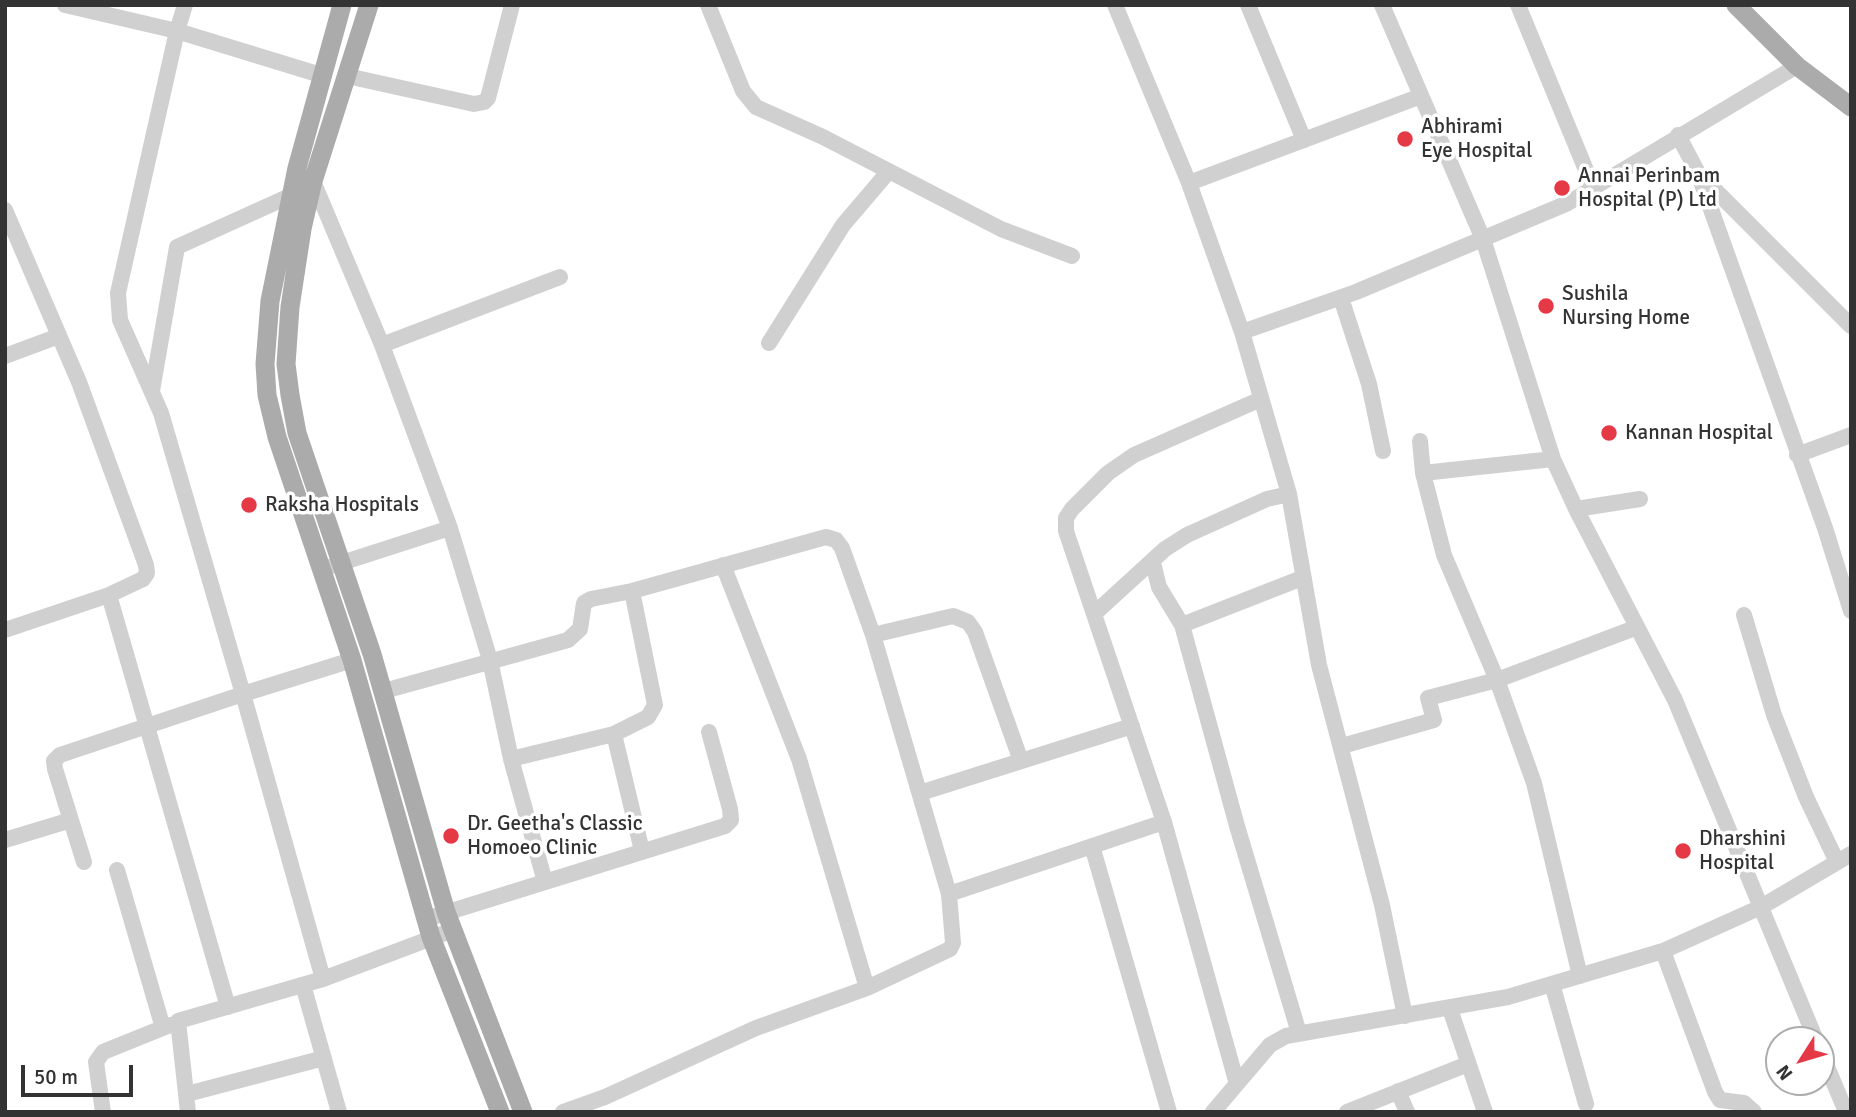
<!DOCTYPE html>
<style>
body{margin:0}
#map{position:relative;width:1856px;height:1117px;overflow:hidden;background:#fff;font-family:Signika,sans-serif}
canvas{display:block}
.frame{position:absolute;inset:0;border:7px solid #333;pointer-events:none}
.north{position:absolute;left:1765px;top:1026px;width:70px;height:70px;box-sizing:border-box;background:#fff;border:2px solid #adadad;border-radius:50%;rotate:233deg;font-size:19px;font-weight:700;line-height:28px;text-align:center;color:#333}
.north::after{content:'';display:block;margin:auto;width:24px;height:32px;background:#e63946;clip-path:polygon(50% 0,100% 100%,50% 72%,0 100%)}
.scale{position:absolute;left:21px;top:1065px;width:112px;height:32px;box-sizing:border-box;border:4px solid #333;border-top:0;padding-left:9px;font-size:21px;line-height:24px;white-space:nowrap;color:#333;-webkit-text-stroke:5px #fff;paint-order:stroke}
</style>
<div id="map">
<canvas width="1856" height="1117"></canvas>
<div class="frame"></div>
<div class="north">N</div>
<div class="scale">50 m</div>
</div>
<script>
const ctx = document.querySelector('canvas').getContext('2d');
ctx.lineJoin = 'round';
const toPath = rows => new Path2D(rows.map(r => 'M' + r).join(''));
function strokePath(path, color, width, dash) { ctx.strokeStyle = color; ctx.lineWidth = width; ctx.lineCap = dash ? 'butt' : 'round'; ctx.setLineDash(dash || []); ctx.stroke(path); }
function label(font, color, halo, rows, align = 'center') {
  ctx.font = font + ' Signika,sans-serif'; ctx.lineWidth = 7; ctx.setLineDash([]); ctx.textBaseline = 'middle'; ctx.strokeStyle = halo; ctx.fillStyle = color; for (const [text, x, y, turn = 0] of rows) {
    ctx.save(); ctx.translate(x, y); ctx.rotate((+turn || 0) * Math.PI / 180); ctx.textAlign = isNaN(turn) ? turn : align; if (halo) ctx.strokeText(text, 0, 0); ctx.fillText(text, 0, 0); ctx.restore();
  }
}
const minor = toPath([
 [65,5,177,31,185,5],
 [708,5,743,91,756,107,823,137,1001,229,1072,256],
 [1115,5,1189,183,1242,332,1289,494,1319,665,1382,905,1405,1016],
 [1248,5,1304,140],
 [1382,5,1483,239,1553,459,1576,509,1675,700,1816,1040],
 [1518,5,1593,187],
 [324,76,177,31,118,293,120,320,161,413,243,694,352,660],
 [347,76,474,104,484,102,488,98,512,5],
 [1678,135,1698,173,1851,326],
 [1698,173,1825,528,1851,611],
 [313,181,382,345,450,528,490,660,511,759,545,882],
 [1189,183,1421,96],
 [5,210,79,382,146,565,147,573,143,579,109,595],
 [1341,298,1369,384,1383,451],
 [1242,332,1356,292,1568,203,1797,66],
 [769,343,843,225,889,171],
 [382,345,560,277],
 [5,356,59,336],
 [152,391,177,247,292,195],
 [1420,441,1423,473,1444,555,1497,680,1534,783,1580,976],
 [1797,455,1851,435],
 [1423,473,1553,459],
 [1576,509,1640,499],
 [1153,563,1159,587,1182,625,1237,826,1299,1033],
 [723,565,799,759,867,988],
 [332,566,450,528],
 [1094,614,1165,549,1187,535,1267,499,1289,494],
 [1744,615,1774,715,1806,797,1837,862],
 [1182,625,1302,578],
 [5,630,109,595,228,1007],
 [873,635,953,616,968,622,975,632,1021,761],
 [384,691,568,640,580,629,584,603,591,599,632,591,826,537,836,540,842,548,873,635,949,894,953,943,950,949,867,988,756,1028,605,1097,563,1112],
 [614,734,642,851],
 [1342,746,1434,720,1428,698,1497,680,1635,628],
 [511,759,614,734,648,717,655,705,632,591],
 [920,793,1132,726],
 [5,840,71,820],
 [1092,846,1169,1112],
 [84,862,55,769,54,761,60,755,243,694,323,979],
 [117,870,163,1028],
 [949,894,1164,822],
 [426,919,725,826,731,820,730,809,709,732],
 [1663,951,1715,1092,1720,1100,1744,1103,1754,1112],
 [1552,984,1586,1104],
 [303,985,339,1112],
 [1450,1009,1485,1112],
 [1821,1052,1846,1112],
 [1237,1084,1164,822,1066,531,1066,518,1072,509,1108,473,1134,455,1261,399],
 [1398,1091,1407,1112],
 [187,1094,324,1058],
 [103,1112,96,1062,103,1052,170,1025],
 [188,1112,178,1021,323,979,453,930],
 [1213,1112,1270,1045,1286,1036,1508,997,1663,951,1761,907,1851,854],
 [1347,1112,1468,1064]
]);
const major = toPath([
 [342,5,297,168,270,301,265,364,267,395,277,437,352,660,431,937,500,1112],
 [369,5,313,181,302,229,290,307,286,364,290,395,297,433,372,654,446,912,523,1112],
 [1736,5,1797,66,1851,107]
]);
const markers = [
 [1405,139,9,"#e63946"],
 [1562,188,9,"#e63946"],
 [1546,306,9,"#e63946"],
 [1609,433,9,"#e63946"],
 [249,505,9,"#e63946"],
 [451,836,9,"#e63946"],
 [1683,851,9,"#e63946"]
];
const poiNames = [
 ["Abhirami",1421,127],
 ["Eye Hospital",1421,151],
 ["Annai Perinbam",1578,176],
 ["Hospital (P) Ltd",1578,200],
 ["Sushila",1562,294],
 ["Nursing Home",1562,318],
 ["Kannan Hospital",1625,433],
 ["Raksha Hospitals",265,505],
 ["Dr. Geetha's Classic",467,824],
 ["Homoeo Clinic",467,848],
 ["Dharshini",1699,839],
 ["Hospital",1699,863]
];
strokePath(minor, '#d0d0d0', 16);
strokePath(major, '#ababab', 19);
for (const [x, y, r, color] of markers) { const dot = new Path2D(); dot.arc(x, y, r, 0, 2 * Math.PI); ctx.fillStyle = color; ctx.fill(dot); strokePath(dot, '#fff', 2.5); }
label('21px', '#333', '#fff', poiNames, 'left');
</script>
